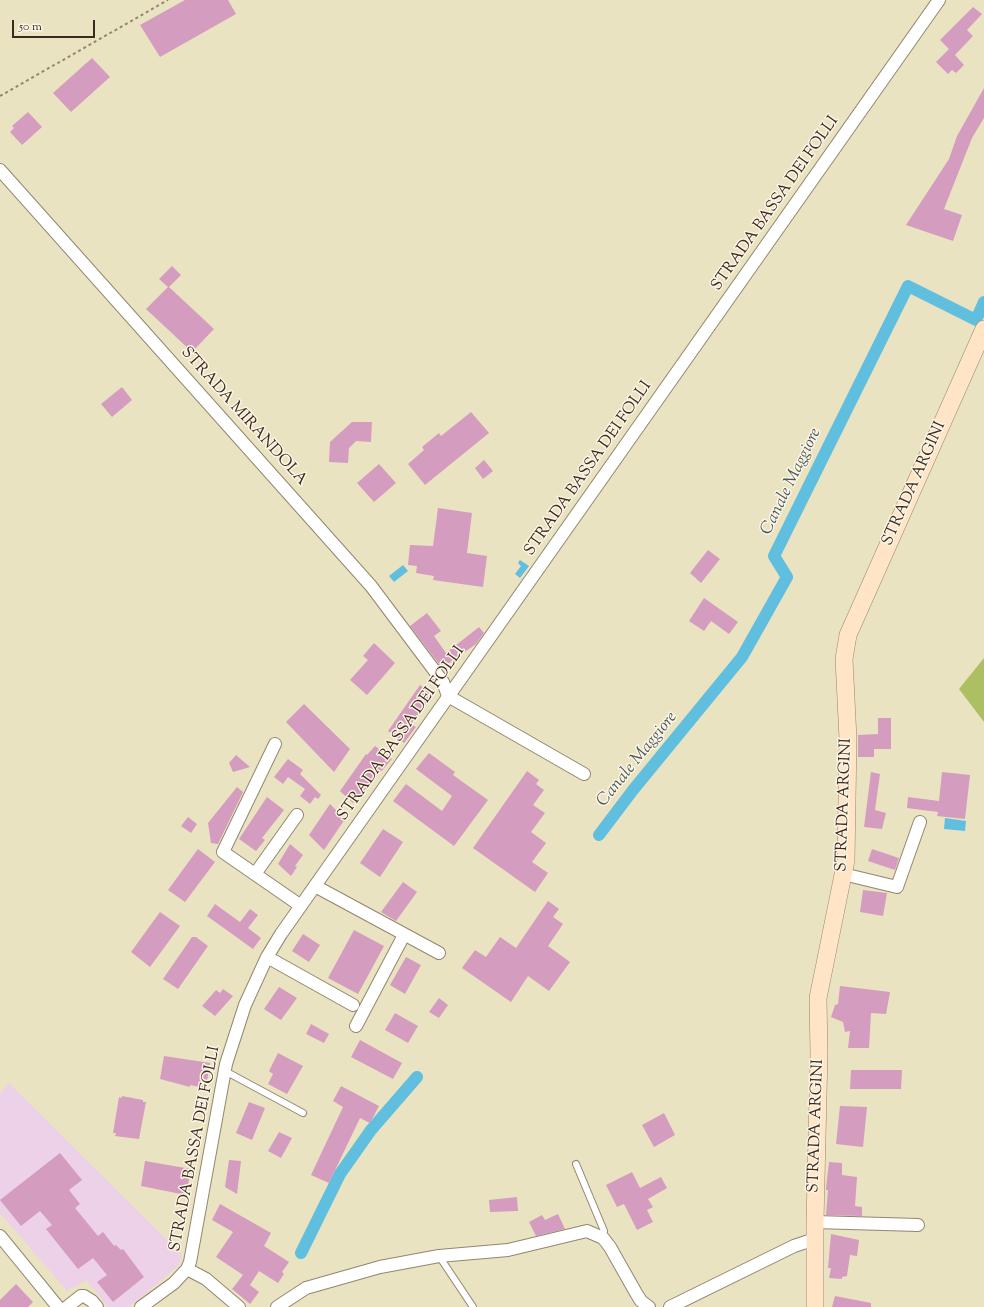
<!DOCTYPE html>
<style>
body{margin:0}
#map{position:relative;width:984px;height:1307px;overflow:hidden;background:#eae3c2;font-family:"Sorts Mill Goudy",serif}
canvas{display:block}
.scale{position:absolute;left:12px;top:20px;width:83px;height:18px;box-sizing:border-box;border:2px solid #3b2a1e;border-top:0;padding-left:5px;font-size:12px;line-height:14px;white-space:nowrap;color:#3b2a1e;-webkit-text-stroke:3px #fcf5e5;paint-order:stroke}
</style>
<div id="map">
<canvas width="984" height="1307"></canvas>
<div class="scale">50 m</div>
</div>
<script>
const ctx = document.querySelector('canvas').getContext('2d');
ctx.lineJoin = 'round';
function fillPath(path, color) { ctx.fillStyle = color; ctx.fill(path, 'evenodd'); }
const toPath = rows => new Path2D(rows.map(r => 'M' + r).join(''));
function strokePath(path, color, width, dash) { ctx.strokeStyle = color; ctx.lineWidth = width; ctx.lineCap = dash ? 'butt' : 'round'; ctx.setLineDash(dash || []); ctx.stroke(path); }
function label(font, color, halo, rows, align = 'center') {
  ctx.font = font + ' "Sorts Mill Goudy",serif'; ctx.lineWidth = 3; ctx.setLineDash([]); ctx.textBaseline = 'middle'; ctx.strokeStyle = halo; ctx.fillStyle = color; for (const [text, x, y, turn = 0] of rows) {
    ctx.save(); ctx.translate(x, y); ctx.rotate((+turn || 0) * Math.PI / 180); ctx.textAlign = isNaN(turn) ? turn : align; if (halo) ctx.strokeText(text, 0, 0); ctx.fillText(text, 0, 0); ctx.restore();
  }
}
const built = toPath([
 [9,1083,182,1255,178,1266,129,1307,108,1307,86,1280,67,1291,0,1213,0,1094]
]);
const green = toPath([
 [984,658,984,722,959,689]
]);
const water = toPath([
 [520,560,529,566,520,578,515,574,521,566,518,563],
 [403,565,408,571,394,582,389,576],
 [945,818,966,821,965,831,944,829]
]);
const canal = toPath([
 [599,835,633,790,742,657,787,577,774,556,908,286,976,320,984,302],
 [301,1253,340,1174,371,1130,417,1077]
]);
const building = toPath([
 [185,0,228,0,236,14,160,57,140,25],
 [973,7,982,14,967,30,973,36,955,55,964,65,956,73,952,70,948,74,936,62,949,49,940,40],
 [92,58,110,77,71,112,53,93],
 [984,88,984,118,972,138,944,209,962,215,953,241,906,225,949,159,957,136],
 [28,112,42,127,22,145,10,132,14,128,12,126],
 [172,266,181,275,169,287,214,329,192,352,146,309,168,287,159,279],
 [122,387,132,400,112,417,101,404],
 [471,412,489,433,425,485,408,464,424,450,422,447,439,433,441,436],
 [352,422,372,422,371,442,356,441,349,448,348,463,329,462,330,442],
 [484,460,493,471,483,479,475,468],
 [379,464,396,483,374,502,357,483],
 [438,508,472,513,467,553,487,556,483,587,433,580,434,576,416,573,417,566,408,565,410,545,433,546],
 [708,550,720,559,701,583,690,573],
 [704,598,738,622,729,634,711,621,704,631,689,621],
 [427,613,441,631,434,636,446,653,479,627,484,633,476,644,442,668,410,626],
 [374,643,395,663,367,695,350,680,368,660,363,656],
 [420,685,429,691,430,699,411,724,416,727,404,743,388,731],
 [304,704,350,749,334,772,286,722],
 [878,718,891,718,891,749,874,749,874,757,858,757,858,735,878,734],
 [375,746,392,759,353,803,340,791,366,754,367,755],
 [429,753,455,772,453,775,488,800,454,846,393,801,406,784,442,811,452,796,416,769],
 [236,755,250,767,233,772,229,763],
 [288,759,303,770,300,774,321,795,318,799,315,797,310,804,300,796,305,789,288,777,283,784,274,777],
 [527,771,539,780,536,784,544,790,533,805,545,813,531,832,546,843,532,862,548,873,535,892,473,848],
 [871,772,880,774,875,810,886,813,882,829,864,827],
 [942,772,970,775,965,819,937,816,938,812,907,808,908,797,939,801],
 [237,787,243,792,218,844,211,843,208,823],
 [267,797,284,810,262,838,265,840,256,851,239,839],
 [330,804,345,819,324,850,309,835],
 [188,817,197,824,191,833,181,826],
 [383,829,403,842,380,877,360,863],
 [290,844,303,855,295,866,297,867,291,876,278,864],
 [198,849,215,862,185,902,168,890],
 [872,849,899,858,895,870,868,861],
 [403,882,417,892,396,921,381,912],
 [863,890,887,893,883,916,860,912],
 [548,901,559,909,553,917,563,924,548,946,570,962,549,991,528,976,511,1002,462,968,475,950,486,957,500,937,516,948],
 [215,904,240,922,250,909,258,915,248,928,261,938,253,949,207,916],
 [160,912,180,926,150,967,131,952],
 [354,930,384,946,358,994,328,978],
 [303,934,320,945,309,962,292,951],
 [192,937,196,937,208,946,178,989,163,979],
 [406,957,421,965,405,994,390,985],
 [840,986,890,992,886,1014,871,1013,869,1048,848,1048,850,1031,845,1032,843,1022,831,1017,835,1005,838,1004],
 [279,987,297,998,281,1020,264,1009],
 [223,989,233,996,215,1016,202,1006,216,990,220,993],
 [439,998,448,1005,439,1018,429,1012],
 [395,1013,418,1026,408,1043,385,1030],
 [311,1024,329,1034,324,1043,306,1034],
 [360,1040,402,1063,393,1079,351,1057],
 [278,1053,303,1066,287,1094,268,1084,273,1074,269,1071],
 [164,1056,210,1063,206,1088,190,1085,190,1087,160,1079],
 [851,1070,902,1070,901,1089,850,1089],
 [341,1086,379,1106,370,1123,360,1118,329,1183,311,1175,343,1107,333,1101],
 [122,1096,143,1100,143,1102,146,1102,139,1139,115,1136,116,1133,113,1133,119,1097,122,1098],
 [249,1102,265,1108,252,1140,236,1133],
 [840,1106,867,1107,863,1147,836,1144],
 [664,1113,675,1135,654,1147,642,1125],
 [279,1132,292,1138,281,1158,268,1151],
 [60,1153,82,1180,69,1190,80,1204,75,1208,98,1236,103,1232,114,1246,116,1245,121,1250,123,1249,144,1277,113,1302,97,1282,107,1275,93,1258,78,1269,46,1229,52,1225,40,1211,21,1226,0,1200],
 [229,1160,241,1161,237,1194,225,1187],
 [145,1161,191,1169,186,1195,141,1186],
 [829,1162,842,1163,842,1175,857,1177,855,1206,862,1207,862,1216,826,1215,828,1190,826,1190,826,1188],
 [632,1172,640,1188,661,1177,667,1188,648,1199,653,1207,647,1210,653,1222,637,1230,624,1204,617,1207,606,1185],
 [517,1197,518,1211,490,1212,489,1200],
 [220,1204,271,1233,264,1246,289,1262,282,1272,284,1274,278,1283,259,1271,250,1285,259,1292,250,1304,232,1289,243,1275,216,1257,233,1232,212,1220],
 [558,1214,565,1229,536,1236,529,1222,542,1215,545,1220],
 [831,1234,859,1240,857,1256,850,1255,847,1276,842,1277,842,1279,829,1278,831,1268,828,1268],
 [16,1284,33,1302,28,1307,0,1307,0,1300],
 [835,1296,871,1303,871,1307,832,1307]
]);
const path = toPath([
 [0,96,168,0]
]);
const lane = toPath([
 [225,1071,303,1113],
 [576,1164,604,1231,603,1238],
 [439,1256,473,1307]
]);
const street = toPath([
 [0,170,371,586,443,682,448,696,584,774],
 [275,744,223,852,301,906],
 [255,874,297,815],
 [843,874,897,887,920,822],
 [315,886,439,953],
 [267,957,353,1005],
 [356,1026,404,935],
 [815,1222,918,1225],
 [0,1236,58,1307],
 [187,1269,206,1279,239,1307],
 [67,1307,81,1296,84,1296,92,1301,97,1307],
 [141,1307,174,1283,187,1269,190,1262,226,1064,245,1005,267,957,281,934,939,0],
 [277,1307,306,1288,380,1267,439,1256,508,1250,587,1231,603,1238,610,1247,636,1293,641,1301,649,1307],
 [670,1307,794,1246,815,1239]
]);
const secondary = toPath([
 [815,1307,815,1222,819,1053,818,998,846,860,848,739,844,659,848,635,984,329]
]);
const streetNames = [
 ["STRADA BASSA DEI FOLLI",776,204,-55],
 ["STRADA MIRANDOLA",243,417,48],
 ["STRADA BASSA DEI FOLLI",589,469,-55],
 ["STRADA ARGINI",915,484,-66],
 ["STRADA BASSA DEI FOLLI",402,734,-55],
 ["STRADA ARGINI",845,805,-88],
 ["STRADA ARGINI",817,1126,-88],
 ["STRADA BASSA DEI FOLLI",196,1149,-79]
];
const waterNames = [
 ["Canale Maggiore",792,482,-64],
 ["Canale Maggiore",638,760,-51]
];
fillPath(built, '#ecd1e9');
fillPath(green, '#adbf63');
fillPath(water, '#60bede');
strokePath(canal, '#60bede', 12);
fillPath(building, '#d49cbe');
strokePath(lane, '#928670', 8);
strokePath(street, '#928670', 14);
strokePath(secondary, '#928670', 18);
strokePath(path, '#928670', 2, [3, 3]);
strokePath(lane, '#fff', 6);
strokePath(street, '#fff', 12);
strokePath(secondary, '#ffe4c6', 17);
label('16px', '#3b2a1e', '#fcf5e5', streetNames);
label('italic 17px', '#465658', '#fcf5e5', waterNames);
</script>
